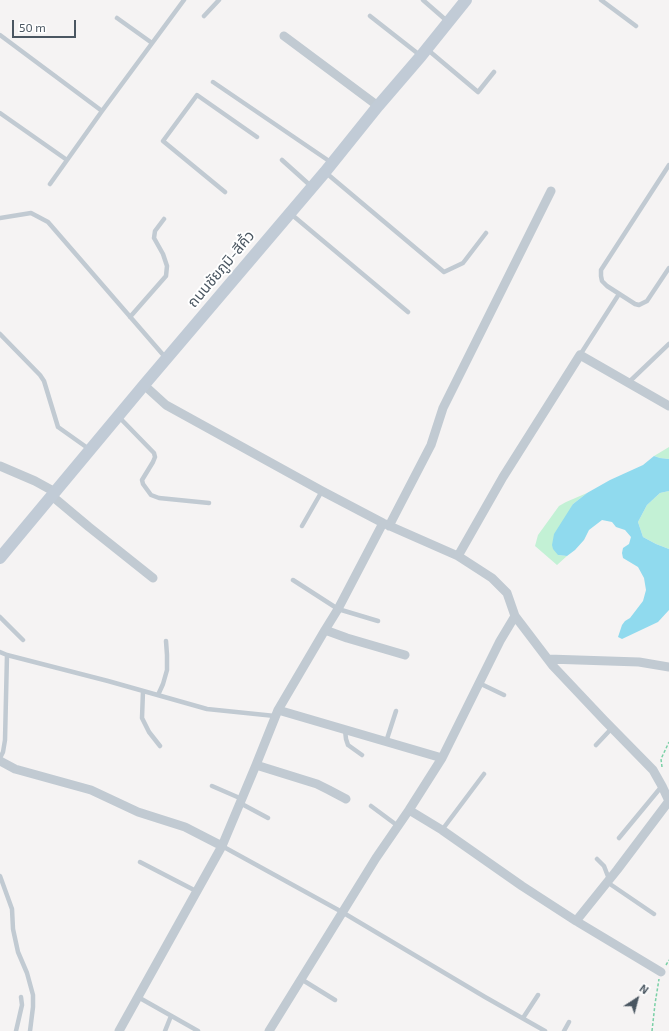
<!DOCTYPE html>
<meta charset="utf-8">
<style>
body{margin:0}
#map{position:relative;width:669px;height:1031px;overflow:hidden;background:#f5f3f3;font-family:"Exo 2",sans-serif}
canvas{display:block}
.north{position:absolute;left:617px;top:979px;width:40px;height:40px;-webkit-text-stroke:3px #fff;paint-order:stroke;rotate:36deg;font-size:11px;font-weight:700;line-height:16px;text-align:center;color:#4a5661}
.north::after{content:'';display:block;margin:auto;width:14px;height:18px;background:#4a5661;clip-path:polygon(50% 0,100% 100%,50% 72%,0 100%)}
.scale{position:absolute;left:12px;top:20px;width:64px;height:18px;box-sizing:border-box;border:2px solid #4a5661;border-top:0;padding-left:5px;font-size:12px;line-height:14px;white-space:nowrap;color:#4a5661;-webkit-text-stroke:3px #fff;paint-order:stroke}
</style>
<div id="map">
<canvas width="669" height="1031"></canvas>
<div class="north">N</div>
<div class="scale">50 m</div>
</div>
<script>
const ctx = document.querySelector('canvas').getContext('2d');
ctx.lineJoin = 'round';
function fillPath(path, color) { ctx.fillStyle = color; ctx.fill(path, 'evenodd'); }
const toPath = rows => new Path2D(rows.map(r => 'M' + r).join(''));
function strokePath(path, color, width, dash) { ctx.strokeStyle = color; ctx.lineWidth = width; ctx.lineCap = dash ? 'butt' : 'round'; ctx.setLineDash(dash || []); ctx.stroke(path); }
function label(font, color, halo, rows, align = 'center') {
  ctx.font = font + ' "Exo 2","Noto Sans Thai",sans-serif'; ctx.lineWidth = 4; ctx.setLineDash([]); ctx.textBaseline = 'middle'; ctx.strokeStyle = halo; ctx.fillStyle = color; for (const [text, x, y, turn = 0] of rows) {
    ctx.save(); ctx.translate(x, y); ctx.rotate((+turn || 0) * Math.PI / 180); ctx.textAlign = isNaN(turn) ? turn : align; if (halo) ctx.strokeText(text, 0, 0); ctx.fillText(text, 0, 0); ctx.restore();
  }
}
const green = toPath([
 [669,447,669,459,660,458,654,456],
 [669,491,669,549,656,544,643,537,638,522,647,505,660,493],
 [587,493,573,504,558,555,567,556,557,565,535,546,538,535,559,506,566,502]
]);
const water = toPath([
 [654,456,660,458,669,459,669,491,660,493,647,505,638,522,643,537,656,544,669,549,669,610,658,622,622,639,618,637,622,625,625,621,630,618,643,601,646,590,644,578,638,567,623,558,622,553,623,548,629,544,631,537,625,530,616,527,612,522,602,520,589,530,584,540,575,550,567,556,558,555,553,549,552,545,554,534,573,504,587,493,610,480,643,465]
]);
const path = toPath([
 [662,767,661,759,669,742],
 [666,965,669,960],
 [652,1031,655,1004,659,979]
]);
const lane = toPath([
 [423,0,447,21],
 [601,0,636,26],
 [204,16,219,0],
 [370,16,421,56],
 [117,18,152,43],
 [0,35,102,111],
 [428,50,478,92,494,72],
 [213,82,332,163],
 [0,113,67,160],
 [282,160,312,187],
 [669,165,601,270,601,276,602,281,607,286,635,304,639,305,647,301,669,268],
 [325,172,444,272,463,263,486,233],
 [50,184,102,111,184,0],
 [225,192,163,141,197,95,257,137],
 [291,214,408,312],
 [0,218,31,213,48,222,165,357],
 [130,317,166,276,167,266,163,254,154,238,155,231,164,219],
 [0,334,40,375,44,381,58,427,89,449],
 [580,355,619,294],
 [628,383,669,344],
 [118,416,154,453,155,457,153,462,142,480,143,484,151,495,159,498,209,503],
 [302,526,322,491],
 [293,580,338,609,378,621],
 [0,617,23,640],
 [0,652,7,655,108,681,207,709,275,716],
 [479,683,504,695],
 [143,691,142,718,149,732,160,746],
 [158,695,163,684,167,670,167,655,166,641],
 [345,730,346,739,348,745,362,755],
 [386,742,396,711],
 [596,745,612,728],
 [0,758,3,752,5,740,7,655],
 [212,786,242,799],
 [240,803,268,818],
 [371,806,398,826],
 [442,830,484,774],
 [619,838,662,786],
 [222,846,342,912,485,997,545,1031],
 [597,859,604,866,609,879],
 [140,862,196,891],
 [0,876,12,909,13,929,18,952,27,973,33,995,33,1007,30,1031],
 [607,882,654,914],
 [301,979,335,1000],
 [138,997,198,1031],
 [523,1018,538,995],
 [16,1031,22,1005,21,997],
 [165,1031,171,1016],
 [564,1031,569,1022]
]);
const street = toPath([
 [284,36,378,106],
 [144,385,166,405,322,491,383,523,458,556,492,578,507,593,515,616,500,641,442,758,409,810,376,858,269,1031],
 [0,466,35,481,55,492],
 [52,496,89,527,153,578],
 [389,526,431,445,443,408,551,191],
 [458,556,503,477,580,355,669,406],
 [515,616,553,666,604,720,653,770,662,786,669,801,617,870,576,921],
 [325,630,347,638,405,655],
 [548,659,639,662,669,667],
 [278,710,442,758],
 [0,761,15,769,91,790,138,812,185,827,222,846],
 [256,765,317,784,329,790,346,799],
 [409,810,442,830,522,886,576,921,661,972],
 [119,1031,222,846,256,765,278,710,325,630,338,609,383,523]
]);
const secondary = toPath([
 [0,558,144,385,325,172,378,106,421,56,466,0]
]);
const streetNames = [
 ["ถนนชัยภูมิ-สีคิ้ว",221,269,-50]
];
fillPath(green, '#c3f1d5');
fillPath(water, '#90daee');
strokePath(path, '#7ad0a6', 1.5, [3, 2]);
strokePath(lane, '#c1cad2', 4.5);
strokePath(street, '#c1cad2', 9);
strokePath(secondary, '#c1cbd6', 12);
label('15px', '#4a5661', '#fff', streetNames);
</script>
